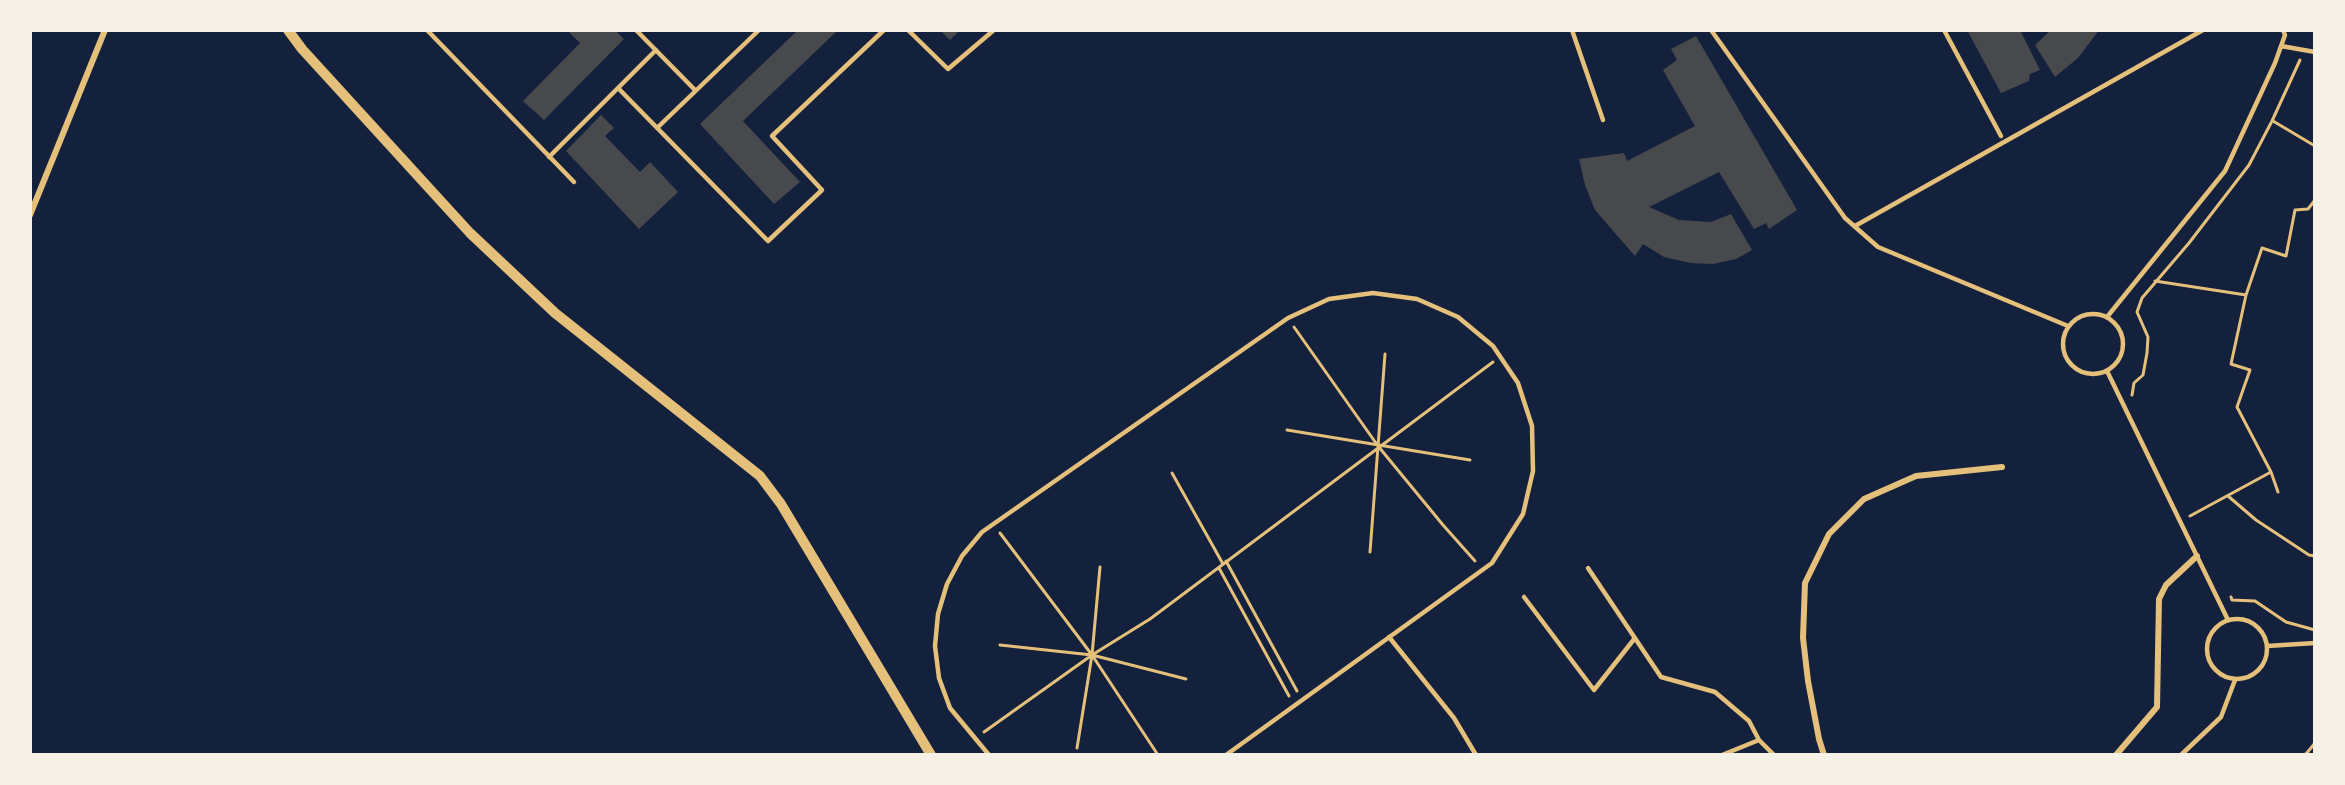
<!DOCTYPE html>
<style>
body{margin:0}
#map{position:relative;width:2345px;height:785px;overflow:hidden;background:#14213d;font-family:Montserrat,sans-serif}
canvas{display:block}
.frame{position:absolute;inset:0;border:32px solid #f6f1e7;pointer-events:none}
</style>
<div id="map">
<canvas width="2345" height="785"></canvas>
<div class="frame"></div>
</div>
<script>
const ctx = document.querySelector('canvas').getContext('2d');
ctx.lineJoin = 'round';
function fillPath(path, color) { ctx.fillStyle = color; ctx.fill(path, 'evenodd'); }
const toPath = rows => new Path2D(rows.map(r => 'M' + r).join(''));
function strokePath(path, color, width, dash) { ctx.strokeStyle = color; ctx.lineWidth = width; ctx.lineCap = dash ? 'butt' : 'round'; ctx.setLineDash(dash || []); ctx.stroke(path); }
const building = toPath([
 [567,30,615,30,624,39,544,120,523,101,580,43],
 [798,30,838,30,743,121,800,182,774,204,700,124],
 [940,30,960,30,950,40],
 [1967,30,2020,30,2040,70,2030,74,2029,81,2001,93],
 [2051,30,2099,30,2078,58,2055,77,2035,45],
 [1696,36,1797,210,1769,229,1766,223,1754,229,1719,172,1649,207,1679,220,1711,222,1731,214,1752,250,1736,259,1713,264,1691,263,1664,257,1643,244,1635,256,1595,210,1585,185,1579,159,1624,153,1627,161,1695,126,1663,70,1677,60,1671,49],
 [601,115,614,128,605,136,640,172,650,162,678,192,639,229,566,151]
]);
const path = toPath([
 [2273,121,2315,146],
 [2155,281,2246,295],
 [1294,327,1378,446,1443,525,1475,561],
 [2132,395,2134,383,2143,375,2147,353,2148,337,2137,312,2142,298,2189,243,2249,165,2272,121,2300,60],
 [1287,430,1470,460],
 [1172,473,1223,564],
 [2278,492,2271,472,2237,407,2250,370,2231,364,2246,295,2262,248,2286,256,2295,210,2308,209,2315,200],
 [2228,496,2256,520,2309,555,2315,556],
 [2190,516,2271,472],
 [1000,533,1092,655,1158,755],
 [1370,552,1385,354],
 [1226,561,1297,691],
 [1219,568,1289,696],
 [2231,597,2232,600,2255,601,2286,622,2315,630],
 [1000,645,1092,655,1186,679],
 [984,732,1092,655,1150,619,1493,362],
 [1077,748,1092,655,1100,567],
 [2301,755,2306,754,2315,743]
]);
const service = toPath([
 [427,30,574,182],
 [636,30,695,90],
 [908,30,948,69,994,30],
 [1572,30,1603,120],
 [1711,30,1845,218,1878,247,2068,326],
 [1944,30,2001,136],
 [2281,46,2315,52],
 [618,88,768,241,822,190,772,136,884,30],
 [657,128,759,30],
 [549,157,656,50],
 [1855,226,2203,30],
 '2063 344a30 30 0 1 1 60 0a30 30 0 1 1-60 0Z',
 [2107,317,2225,171,2275,63,2285,35,2283,30],
 [2107,371,2228,620],
 [1588,568,1661,677,1715,692,1749,721,1759,740],
 [1524,597,1594,690,1635,638],
 '2207 649a30 30 0 1 1 60 0a30 30 0 1 1-60 0Z',
 [1389,637,1454,718,1476,755],
 [2267,646,2315,643],
 [989,755,950,708,939,678,935,646,938,614,947,584,962,556,982,532,1288,318,1329,299,1373,293,1417,299,1458,317,1493,346,1518,383,1532,426,1533,471,1523,514,1492,563,1226,755],
 [1722,755,1759,740,1774,755],
 [2181,755,2221,717,2235,680]
]);
const minor = toPath([
 [30,215,105,30],
 [1824,755,1819,739,1808,681,1803,638,1805,583,1829,534,1864,499,1916,476,2002,467],
 [2116,755,2157,707,2159,599,2166,585,2197,556]
]);
const tertiary = toPath([
 [288,30,302,49,470,233,555,313,760,476,781,504,931,755]
]);
fillPath(building, '#48494c');
strokePath(path, '#e5c07b', 3);
strokePath(service, '#e5c07b', 4.5);
strokePath(minor, '#e5c07b', 6);
strokePath(tertiary, '#e5c07b', 10);
</script>
